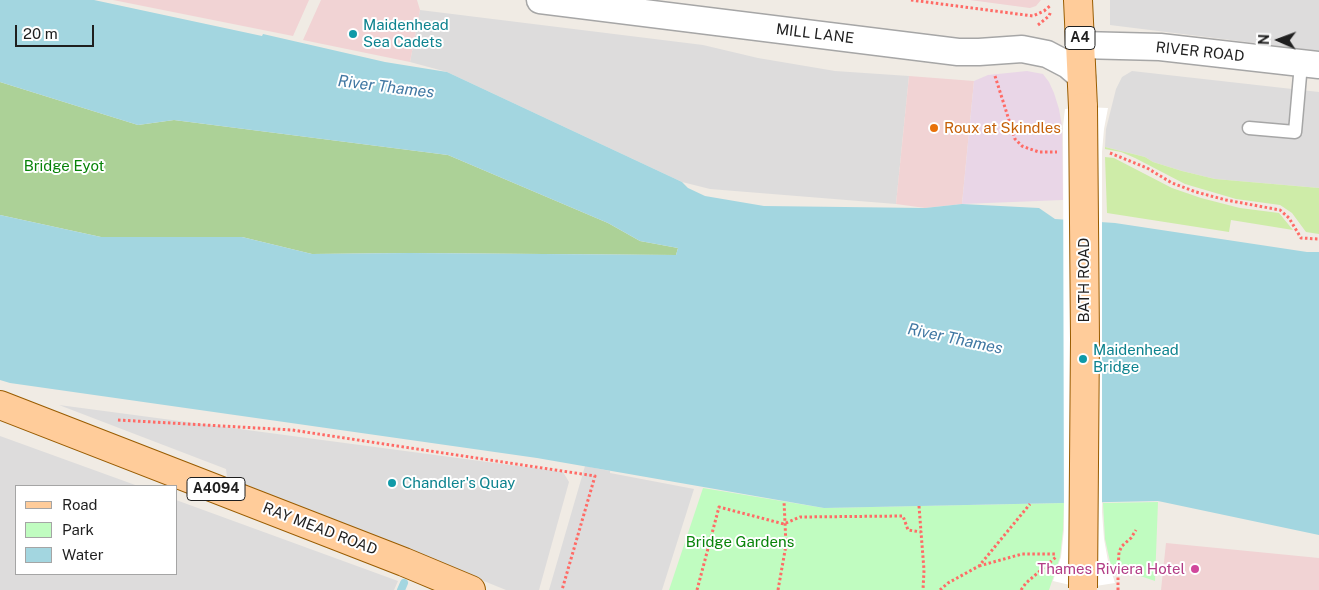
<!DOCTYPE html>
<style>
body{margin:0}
#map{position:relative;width:1319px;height:590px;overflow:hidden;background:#f0ebe4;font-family:"Public Sans",sans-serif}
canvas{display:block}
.legend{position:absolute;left:15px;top:485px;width:162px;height:90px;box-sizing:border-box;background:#fff;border:1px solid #a5a5a5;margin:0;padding:6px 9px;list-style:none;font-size:15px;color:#1f1f1f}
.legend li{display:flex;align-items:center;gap:10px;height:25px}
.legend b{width:25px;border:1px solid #a5a5a5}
.north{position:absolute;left:1254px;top:15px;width:50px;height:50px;-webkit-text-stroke:4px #fff;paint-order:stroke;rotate:272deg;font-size:14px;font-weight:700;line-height:20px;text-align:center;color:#1f1f1f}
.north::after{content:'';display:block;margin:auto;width:18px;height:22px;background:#1f1f1f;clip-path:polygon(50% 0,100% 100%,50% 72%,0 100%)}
.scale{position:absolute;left:15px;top:25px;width:79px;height:22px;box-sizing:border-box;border:2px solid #1f1f1f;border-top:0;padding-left:6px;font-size:15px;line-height:18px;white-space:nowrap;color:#1f1f1f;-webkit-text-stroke:4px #fff;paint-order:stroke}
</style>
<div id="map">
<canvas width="1319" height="590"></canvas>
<ul class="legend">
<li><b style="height:6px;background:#ffcc9a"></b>Road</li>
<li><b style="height:14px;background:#c0fcc0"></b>Park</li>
<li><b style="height:14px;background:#a3d6e0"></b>Water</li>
</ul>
<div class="north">N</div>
<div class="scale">20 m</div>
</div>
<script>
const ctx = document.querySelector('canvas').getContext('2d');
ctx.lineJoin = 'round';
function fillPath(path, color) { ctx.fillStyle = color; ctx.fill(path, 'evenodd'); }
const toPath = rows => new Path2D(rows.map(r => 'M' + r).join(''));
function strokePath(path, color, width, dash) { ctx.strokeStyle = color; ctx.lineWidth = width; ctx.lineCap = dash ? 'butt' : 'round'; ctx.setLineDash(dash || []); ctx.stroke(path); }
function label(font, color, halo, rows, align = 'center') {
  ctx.font = font + ' "Public Sans",sans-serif'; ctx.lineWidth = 4; ctx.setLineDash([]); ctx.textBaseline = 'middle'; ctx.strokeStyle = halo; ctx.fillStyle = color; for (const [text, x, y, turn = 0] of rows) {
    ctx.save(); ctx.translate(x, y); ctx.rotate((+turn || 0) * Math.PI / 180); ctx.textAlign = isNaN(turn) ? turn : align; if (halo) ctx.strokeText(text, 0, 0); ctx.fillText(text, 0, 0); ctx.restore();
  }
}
const residential = toPath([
 [1110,0,1319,0,1319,51,1110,25],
 [420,10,703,45,758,58,835,71,909,76,896,204,710,189,682,182,447,72,410,62],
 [1132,71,1319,92,1319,188,1215,179,1182,171,1153,162,1145,157,1105,147,1106,129,1116,89,1122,77],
 [59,405,563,472,569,482,539,590,506,590,227,477,226,469],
 [0,436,138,486,16,486,16,574,176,574,176,500,398,581,394,590,0,590],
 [585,466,610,471,610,473,694,489,662,590,549,590]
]);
const commercial = toPath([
 [113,0,309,0,293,36],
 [321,0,417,0,420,10,410,62,303,40],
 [970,0,1041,0,1036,6,1030,8],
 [909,76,974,81,962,204,925,208,896,204],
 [1166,543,1319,558,1319,590,1161,590]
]);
const industrial = toPath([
 [1027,71,1043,74,1049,82,1054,93,1059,109,1062,126,1063,200,962,204,974,81,988,75]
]);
const grass = toPath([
 [1105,147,1145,157,1153,162,1182,171,1215,179,1319,188,1319,234,1306,232,1292,213,1280,205,1236,199,1185,184,1135,158,1121,152,1105,149],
 [1105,157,1114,158,1172,188,1201,198,1240,208,1279,213,1293,230,1231,220,1229,232,1107,213]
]);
const forest = toPath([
 [0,82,138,125,174,120,448,155,608,223,640,241,678,248,676,255,409,253,312,254,242,237,101,237,0,215]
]);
const park = toPath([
 [703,488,824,508,1064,503,1063,530,1060,557,1049,590,669,590],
 [1158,502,1155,581,1111,566,1105,539,1103,503]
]);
const water = toPath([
 [0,0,94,0,262,36,263,34,385,62,447,72,682,182,688,188,705,196,764,206,925,208,962,204,1039,208,1055,219,1115,223,1307,252,1319,252,1319,535,1158,501,824,508,537,458,10,383,0,380,0,215,101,237,242,237,312,254,409,253,676,255,678,248,640,241,608,223,448,155,174,120,138,125,0,82]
]);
const pier = toPath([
 [1083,107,1108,108,1104,129,1102,152,1102,512,1104,539,1108,561,1115,583,1083,588,1053,581,1061,557,1064,530,1063,126,1065,109]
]);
const stream = toPath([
 [401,590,404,583]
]);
const path = toPath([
 [911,0,1033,16,1044,11,1051,5],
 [1038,25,1049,16,1051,11],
 [995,76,1015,139,1022,146,1030,149,1039,152,1057,152],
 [1110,153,1147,168,1172,183,1196,192,1226,200,1280,210,1289,218,1301,238,1319,239],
 [118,420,292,430,595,476,562,590],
 [919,506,921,532],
 [1109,565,1118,570],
 [979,566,1022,554,1057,554],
 [697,590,719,507,784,524,800,517,903,516,908,530,921,532,924,570,923,590],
 [778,590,786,545,784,501],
 [940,590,948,583,979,566,1030,504],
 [1021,590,1026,583,1056,557],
 [1118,590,1118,570,1119,552,1122,546,1131,538,1136,530]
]);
const service = toPath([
 [1249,128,1295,132,1301,64]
]);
const minor = toPath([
 [540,0,958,52,979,52,1022,49,1047,54,1068,65,1082,77],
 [1080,45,1160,47,1319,65]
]);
const primary = toPath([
 [1078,0,1083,107],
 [0,405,404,562,471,590]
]);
const primaryBridge = toPath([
 [1083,588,1085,339,1083,107]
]);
const markers = [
 [353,34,5,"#0f9aa8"],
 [934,128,5,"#e8710a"],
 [1083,359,5,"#0f9aa8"],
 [392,483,5,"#0f9aa8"],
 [1195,569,5,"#d1479c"]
];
const shields = [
 [1080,38,30],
 [216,489,58]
];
const shieldNames = [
 ["A4",1080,38],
 ["A4094",216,489]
];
const cultureNames = [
 ["Maidenhead",363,25],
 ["Sea Cadets",363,42],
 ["Maidenhead",1093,350],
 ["Bridge",1093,367],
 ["Chandler's Quay",402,483]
];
const streetNames = [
 ["MILL LANE",815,34,7],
 ["RIVER ROAD",1200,52,6],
 ["BATH ROAD",1084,280,-90],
 ["RAY MEAD ROAD",320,529,21]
];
const foodNames = [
 ["Roux at Skindles",944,128]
];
const parkNames = [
 ["Bridge Eyot",64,166],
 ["Bridge Gardens",740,542]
];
const hotelNames = [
 ["Thames Riviera Hotel",1185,569]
];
const waterNames = [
 ["River Thames",386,87,7],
 ["River Thames",955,339,12]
];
fillPath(residential, '#dddcdc');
fillPath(commercial, '#f1d3d4');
fillPath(industrial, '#e9d6e7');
fillPath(grass, '#ceeca8');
fillPath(forest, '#acd197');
fillPath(park, '#c0fcc0');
fillPath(water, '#a3d6e0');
fillPath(pier, '#fff');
strokePath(stream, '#a3d6e0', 8);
strokePath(service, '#a6a6a6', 15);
strokePath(minor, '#a6a6a6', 29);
strokePath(primary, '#995c00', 30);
strokePath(path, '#ff6b66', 3, [2.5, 2.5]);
strokePath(service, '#fff', 12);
strokePath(minor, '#fff', 26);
strokePath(primary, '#ffcc9a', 28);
strokePath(primaryBridge, '#995c00', 30, []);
strokePath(primaryBridge, '#ffcc9a', 28);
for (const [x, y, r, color] of markers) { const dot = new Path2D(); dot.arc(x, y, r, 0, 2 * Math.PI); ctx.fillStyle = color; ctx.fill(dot); strokePath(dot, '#fff', 2); }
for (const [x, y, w] of shields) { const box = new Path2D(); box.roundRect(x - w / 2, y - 11.5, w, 23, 4); ctx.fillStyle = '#fff'; ctx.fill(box); strokePath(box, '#1f1f1f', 1); }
label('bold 14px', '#1f1f1f', null, shieldNames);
label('15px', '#0d838f', '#fff', cultureNames, 'left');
label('15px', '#1f1f1f', '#fff', streetNames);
label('15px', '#c56008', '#fff', foodNames, 'left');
label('15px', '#078308', '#fff', parkNames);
label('15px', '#b23c85', '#fff', hotelNames, 'right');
label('italic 16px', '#4178a3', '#fff', waterNames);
</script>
